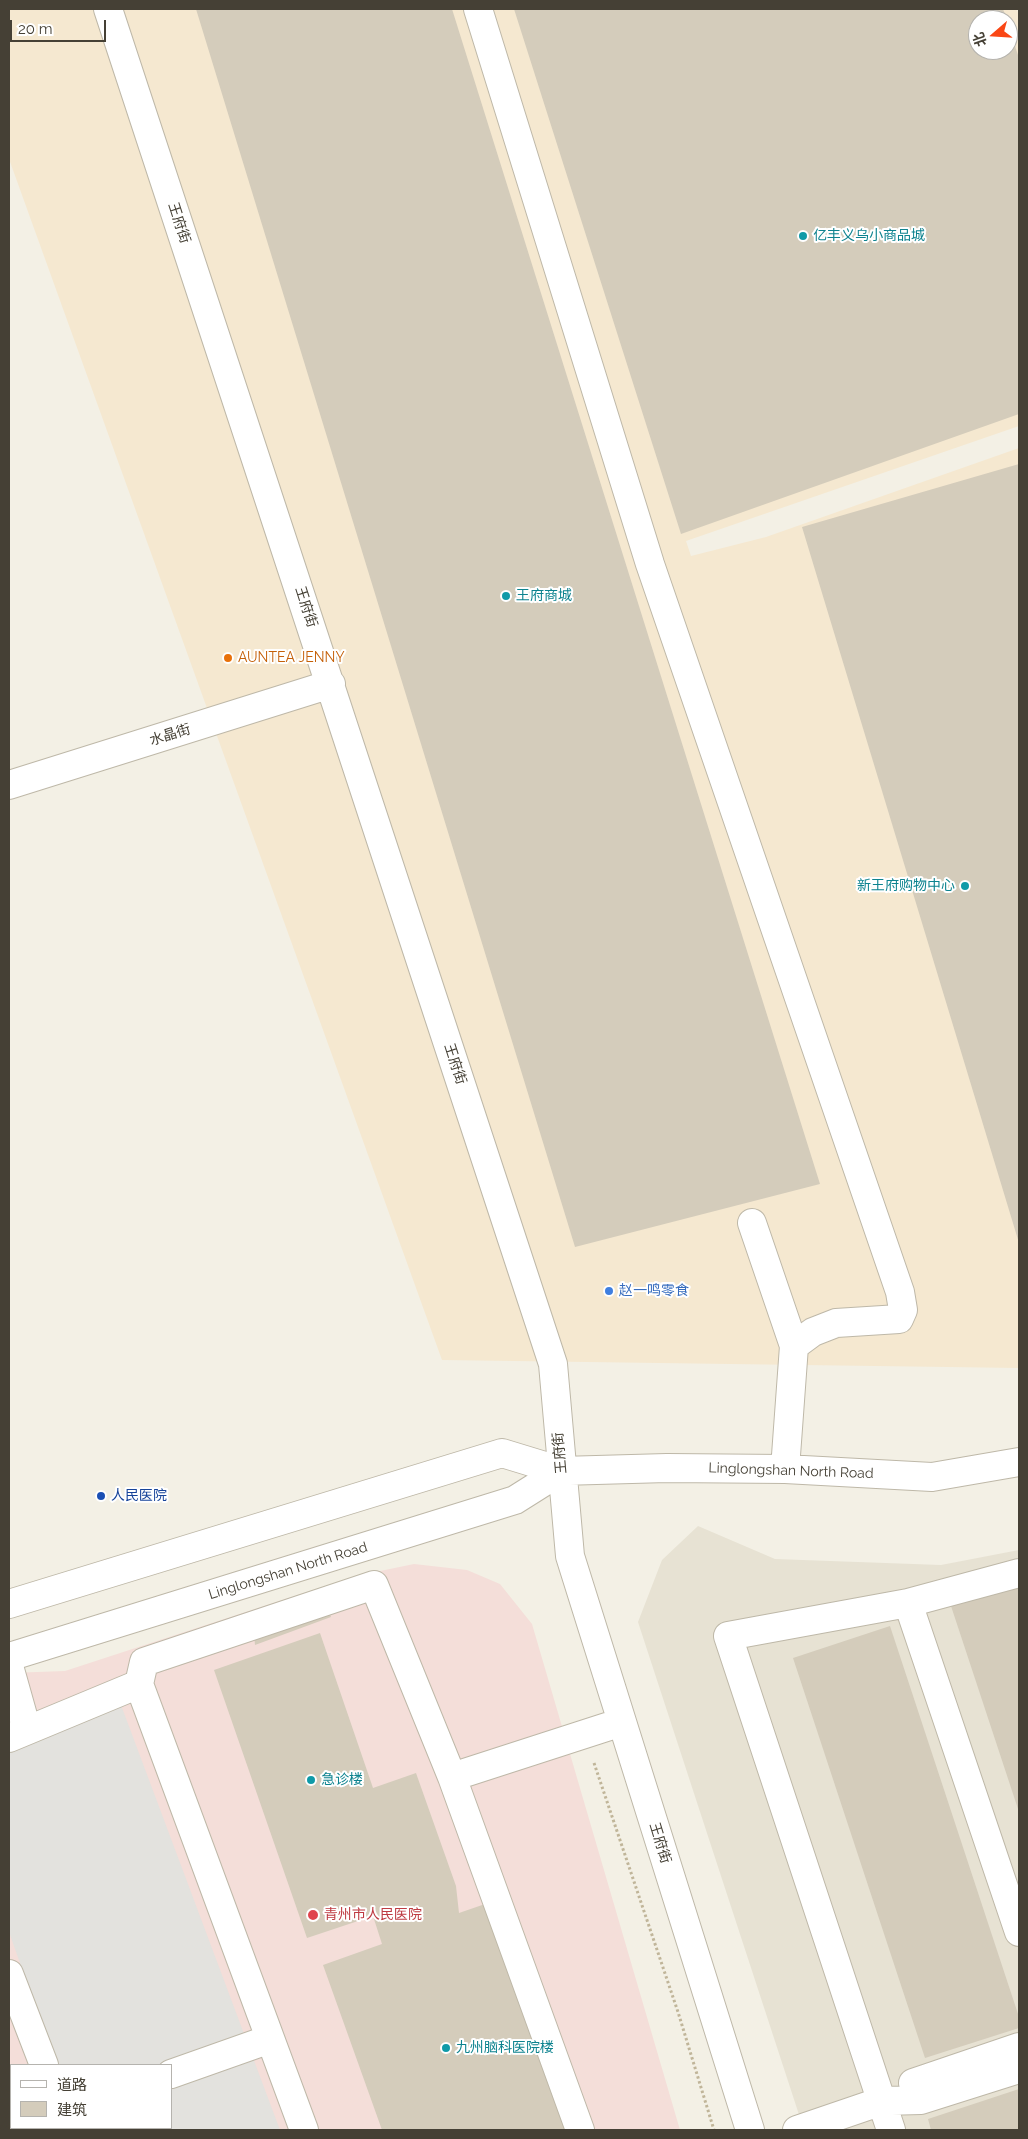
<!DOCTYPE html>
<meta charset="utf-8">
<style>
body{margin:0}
#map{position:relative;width:1028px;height:2139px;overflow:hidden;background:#f3f0e5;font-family:Raleway,"Noto Sans SC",sans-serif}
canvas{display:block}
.frame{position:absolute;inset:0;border:10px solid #454035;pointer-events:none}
.legend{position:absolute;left:10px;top:2064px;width:162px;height:65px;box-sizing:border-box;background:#fff;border:1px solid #b5b3ae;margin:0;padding:6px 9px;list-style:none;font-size:15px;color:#454035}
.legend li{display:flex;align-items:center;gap:10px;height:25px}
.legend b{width:25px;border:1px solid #b5b3ae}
.north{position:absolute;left:968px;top:10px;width:50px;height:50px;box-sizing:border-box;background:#fff;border:1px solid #b5b3ae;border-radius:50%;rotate:251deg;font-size:14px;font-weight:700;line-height:20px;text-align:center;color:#454035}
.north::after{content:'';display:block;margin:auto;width:18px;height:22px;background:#fa4715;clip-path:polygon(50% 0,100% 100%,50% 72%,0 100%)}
.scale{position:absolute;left:10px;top:20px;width:96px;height:22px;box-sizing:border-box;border:2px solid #454035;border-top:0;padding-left:6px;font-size:15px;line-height:18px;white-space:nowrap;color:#454035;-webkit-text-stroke:4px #fff;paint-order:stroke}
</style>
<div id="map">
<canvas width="1028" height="2139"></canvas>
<div class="frame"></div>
<ul class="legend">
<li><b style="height:6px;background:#fff"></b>道路</li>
<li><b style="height:14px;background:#d4ccbb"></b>建筑</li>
</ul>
<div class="north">北</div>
<div class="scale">20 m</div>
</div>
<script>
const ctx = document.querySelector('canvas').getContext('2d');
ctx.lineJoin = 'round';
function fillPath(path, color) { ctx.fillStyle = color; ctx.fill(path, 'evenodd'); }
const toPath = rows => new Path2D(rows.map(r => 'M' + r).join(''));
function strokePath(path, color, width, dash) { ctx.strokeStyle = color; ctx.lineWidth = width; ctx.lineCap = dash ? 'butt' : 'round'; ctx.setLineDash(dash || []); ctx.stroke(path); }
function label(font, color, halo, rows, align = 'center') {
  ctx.font = font + ' Raleway,"Noto Sans SC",sans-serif'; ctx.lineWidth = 4; ctx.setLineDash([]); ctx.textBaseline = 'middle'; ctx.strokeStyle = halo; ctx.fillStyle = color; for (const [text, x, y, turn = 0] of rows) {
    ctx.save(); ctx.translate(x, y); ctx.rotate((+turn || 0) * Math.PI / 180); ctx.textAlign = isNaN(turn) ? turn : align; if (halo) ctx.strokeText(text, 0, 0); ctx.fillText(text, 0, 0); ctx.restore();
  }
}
const residential = toPath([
 [698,1526,775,1559,941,1565,1019,1550,1019,2130,804,2130,638,1622,662,1560]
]);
const commercial = toPath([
 [9,9,1017,9,1019,17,1019,426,686,541,691,556,766,537,1019,448,1019,1368,442,1360,9,159],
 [978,20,1008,20,1008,50,978,50]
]);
const medical = toPath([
 [414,1564,467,1570,500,1584,532,1624,680,2130,9,2130,9,1673,65,1671,356,1576],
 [11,2065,171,2065,171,2128,11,2128]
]);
const parking = toPath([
 [118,1697,280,2130,79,2130,78,2128,171,2128,171,2065,56,2065,9,1932,9,1747]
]);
const building = toPath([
 [196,9,452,9,820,1184,575,1247],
 [514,9,1003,9,1007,20,978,20,978,50,1008,50,1008,25,1019,58,1019,414,681,534],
 [1019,464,1019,1243,802,527],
 [1019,1584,1019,1812,951,1606],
 [328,1609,331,1617,255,1645,254,1634],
 [890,1626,1019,2017,1019,2028,925,2058,793,1658],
 [320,1633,373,1788,416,1773,456,1886,459,1913,488,1903,569,2130,382,2130,323,1965,382,1944,373,1916,307,1938,214,1670],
 [1019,2089,1019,2130,931,2130,928,2119]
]);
const path = toPath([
 [594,1763,678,2012,714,2130]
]);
const minor = toPath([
 [108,9,553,1364,570,1556,750,2130],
 [478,9,650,564,900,1292,903,1310,899,1319,836,1323,813,1332,794,1346,785,1469],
 [9,785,331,684],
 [752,1223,794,1346],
 [908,1603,1019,1932],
 [9,1604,502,1453,561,1471,667,1468,785,1469,932,1477,1019,1462],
 [9,1657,515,1500,561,1471],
 [9,1666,27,1730],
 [139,1684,144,1662,374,1585,452,1777,580,2130],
 [9,1738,139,1684,304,2130],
 [452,1777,622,1722],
 [9,1974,44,2065],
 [171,2074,270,2039],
 [913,2083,1019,2047],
 [46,2128,46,2130],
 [13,2130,20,2128],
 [797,2130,882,2101,921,2100,1019,2069],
 [891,2130,728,1636,908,1603,1019,1573]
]);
const markers = [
 [803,236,5,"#0f9aa8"],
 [506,596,5,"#0f9aa8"],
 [228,658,5,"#e8710a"],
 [965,886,5,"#0f9aa8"],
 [609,1291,5,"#3f7fe0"],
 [101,1496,5,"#1a4fb4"],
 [311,1780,5,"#0f9aa8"],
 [313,1915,6,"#e0444e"],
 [446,2048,5,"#0f9aa8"]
];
const streetNames = [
 ["王府街",179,223,72],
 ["王府街",306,607,72],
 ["水晶街",170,735,-17],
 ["王府街",455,1064,72],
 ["王府街",560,1453,-95],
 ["Linglongshan North Road",791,1471,2],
 ["Linglongshan North Road",288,1571,-17],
 ["王府街",660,1843,73]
];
const cultureNames = [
 ["亿丰义乌小商品城",813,236],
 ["王府商城",516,596],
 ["新王府购物中心",955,886,"right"],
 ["急诊楼",321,1780],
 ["九州脑科医院楼",456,2048]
];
const foodNames = [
 ["AUNTEA JENNY",238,658]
];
const shopNames = [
 ["赵一鸣零食",619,1291]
];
const transitNames = [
 ["人民医院",111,1496]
];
const healthNames = [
 ["青州市人民医院",324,1915]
];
fillPath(residential, '#e7e2d3');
fillPath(commercial, '#f5e8d0');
fillPath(medical, '#f4ded9');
fillPath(parking, '#e3e2de');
fillPath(building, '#d4ccbb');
strokePath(minor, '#beb8a8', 30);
strokePath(path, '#c0b599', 3, [2.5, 2.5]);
strokePath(minor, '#fff', 28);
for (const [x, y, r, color] of markers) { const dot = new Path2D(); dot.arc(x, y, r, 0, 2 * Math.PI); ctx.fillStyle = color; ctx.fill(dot); strokePath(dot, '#fff', 2); }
label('14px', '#454035', '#fff', streetNames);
label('14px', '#0d838f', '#fff', cultureNames, 'left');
label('14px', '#c56008', '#fff', foodNames, 'left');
label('14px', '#366cbe', '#fff', shopNames, 'left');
label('14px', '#164399', '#fff', transitNames, 'left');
label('14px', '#be3a42', '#fff', healthNames, 'left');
</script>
